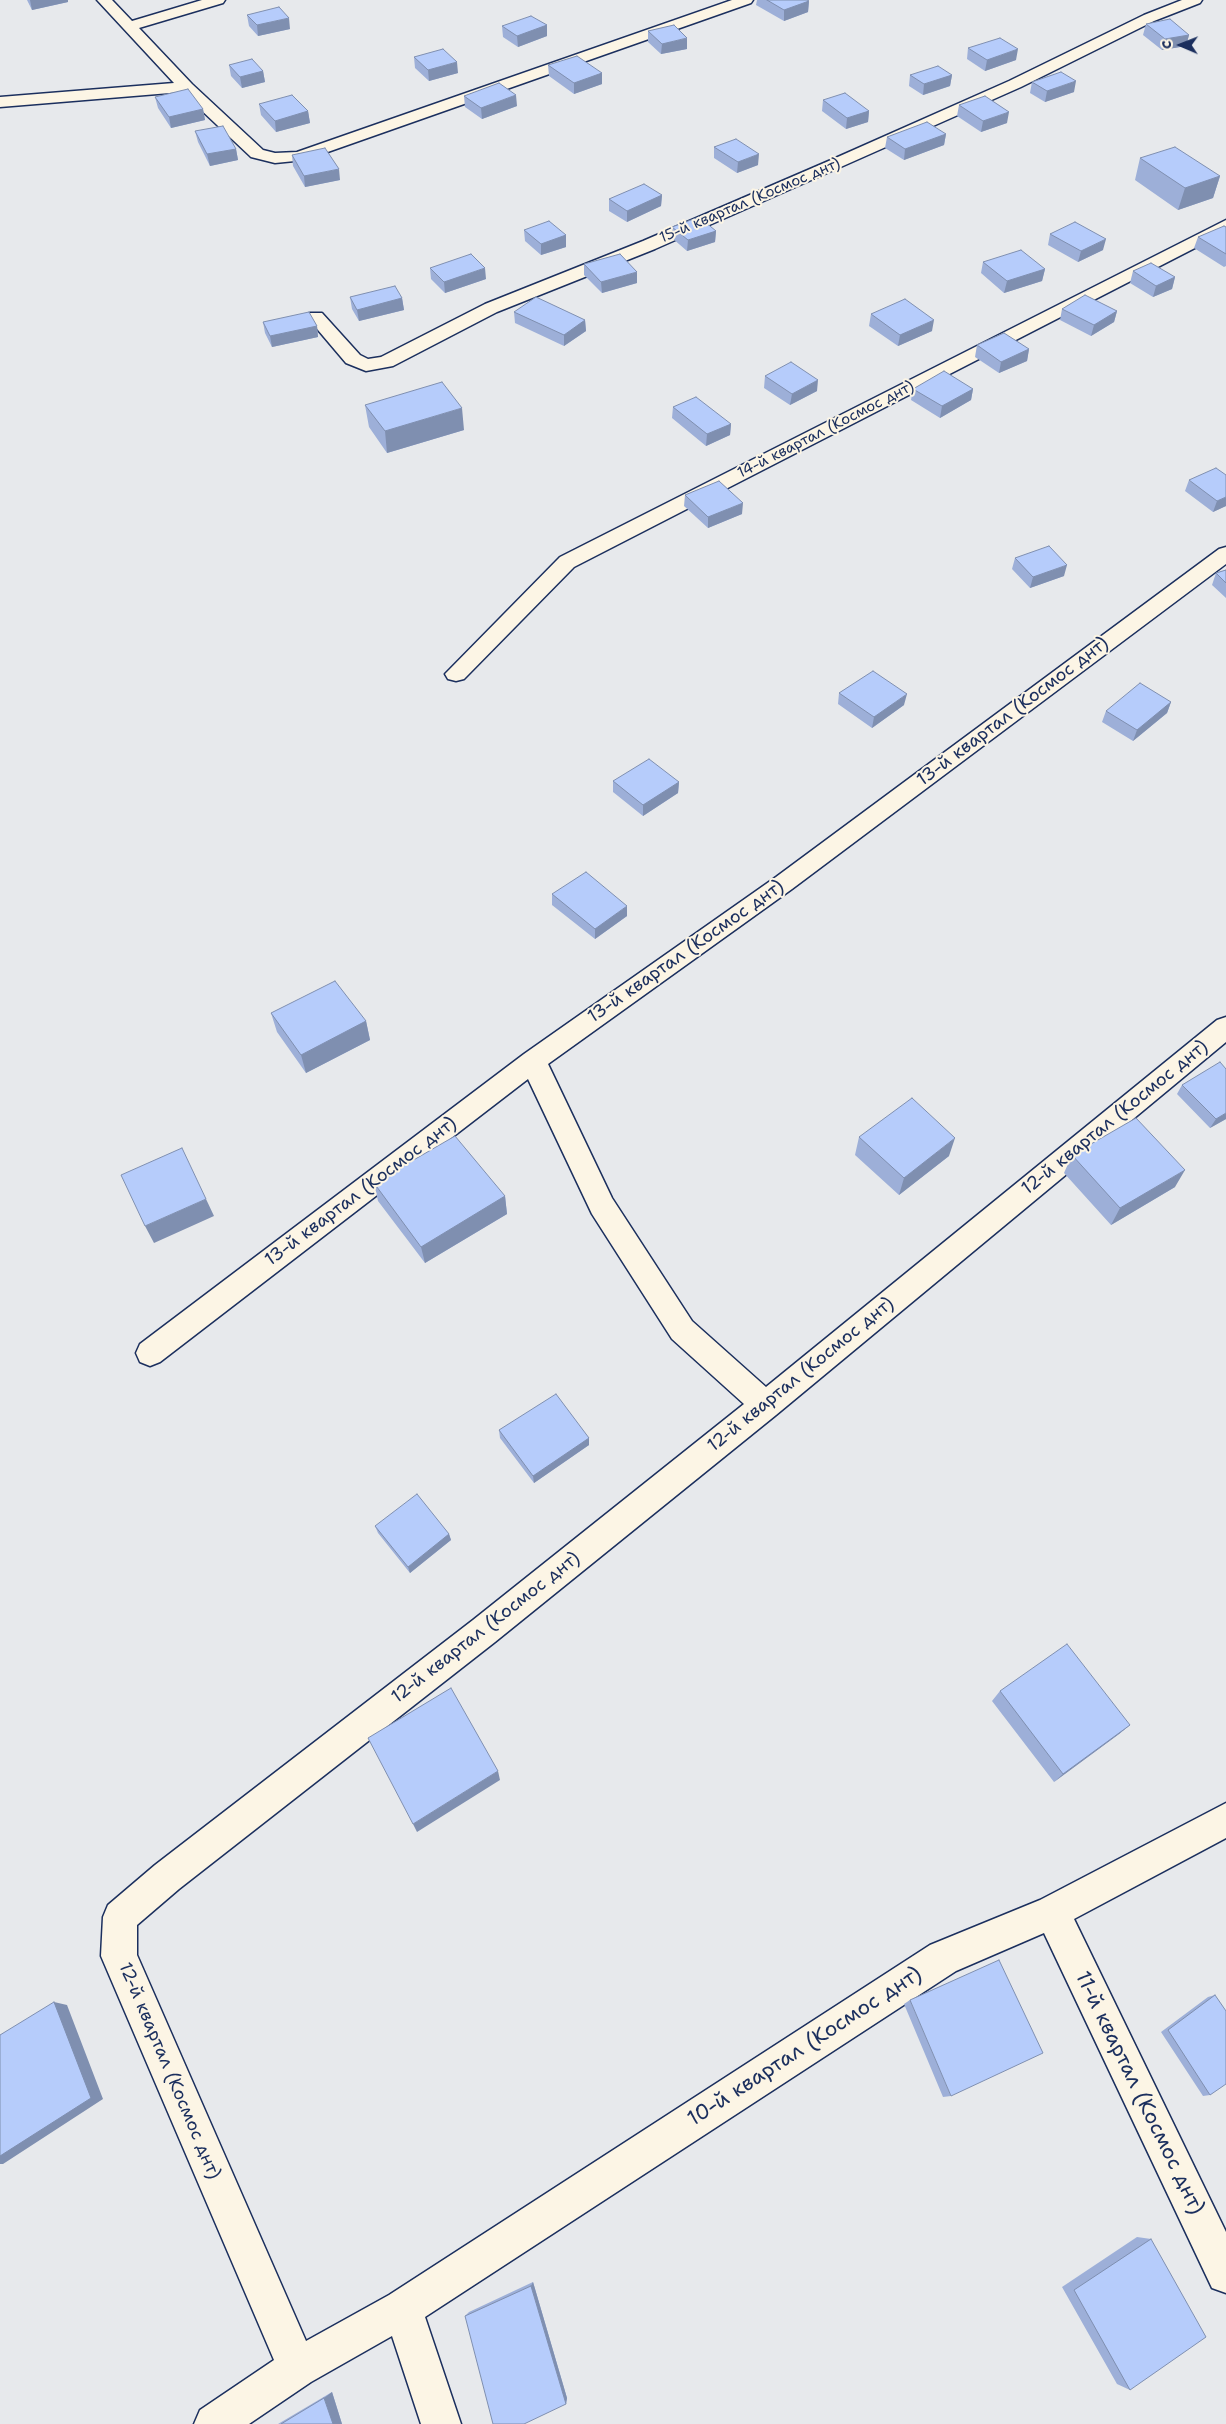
<!DOCTYPE html>
<meta charset="utf-8">
<style>
body{margin:0}
#map{position:relative;width:1226px;height:2424px;overflow:hidden;background:#e7e9ec;font-family:"Shantell Sans",sans-serif}
canvas{display:block}
.north{position:absolute;left:1156px;top:20px;width:50px;height:50px;-webkit-text-stroke:4px #fcf5e5;paint-order:stroke;rotate:271deg;font-size:14px;font-weight:700;line-height:20px;text-align:center;color:#1b2f5e}
.north::after{content:'';display:block;margin:auto;width:18px;height:22px;background:#1b2f5e;clip-path:polygon(50% 0,100% 100%,50% 72%,0 100%)}
</style>
<div id="map">
<canvas width="1226" height="2424"></canvas>
<div class="north">С</div>
</div>
<script>
const ctx = document.querySelector('canvas').getContext('2d');
ctx.lineJoin = 'round';
const toPath = rows => new Path2D(rows.map(r => 'M' + r).join(''));
function strokePath(path, color, width, dash) { ctx.strokeStyle = color; ctx.lineWidth = width; ctx.lineCap = dash ? 'butt' : 'round'; ctx.setLineDash(dash || []); ctx.stroke(path); }
function fillPath(path, color) { ctx.fillStyle = color; ctx.fill(path, 'evenodd'); }
function label(font, color, halo, rows, align = 'center') {
  ctx.font = font + ' "Shantell Sans",sans-serif'; ctx.lineWidth = 4; ctx.setLineDash([]); ctx.textBaseline = 'middle'; ctx.strokeStyle = halo; ctx.fillStyle = color; for (const [text, x, y, turn = 0] of rows) {
    ctx.save(); ctx.translate(x, y); ctx.rotate((+turn || 0) * Math.PI / 180); ctx.textAlign = isNaN(turn) ? turn : align; if (halo) ctx.strokeText(text, 0, 0); ctx.fillText(text, 0, 0); ctx.restore();
  }
}
const minor = toPath([
 [97,0,112,0,132,21,202,0,225,0,223,3,139,28,192,84,263,150,275,153,297,152,732,0,753,0,751,3,305,160,275,163,251,157,182,92,0,107,0,97,174,83,97,0],
 [1182,0,1202,0,1200,3,1154,21,1021,87,843,166,655,249,497,312,393,366,366,371,346,363,307,317,310,313,322,313,360,355,368,359,381,357,485,304,643,241,831,160,1009,81,1144,15,1182,0],
 [1226,220,1226,232,574,567,464,679,456,681,448,679,445,674,560,557,1226,220],
 [1226,547,1226,564,792,889,548,1064,612,1198,692,1321,766,1387,1217,1020,1226,1017,1226,1042,776,1415,495,1642,179,1889,137,1925,137,1955,306,2341,389,2295,930,1945,1040,1900,1226,1803,1226,1838,1074,1919,1226,2232,1226,2293,1212,2288,1044,1933,956,1971,425,2317,461,2424,421,2424,392,2336,311,2382,249,2424,194,2424,200,2410,274,2360,101,1956,103,1917,108,1905,155,1865,473,1620,744,1404,672,1339,592,1214,528,1079,160,1362,150,1366,140,1362,136,1353,140,1344,524,1054,776,877,1219,549,1226,547]
]);
const wall = toPath([
 [27,0,68,0,68,2,32,10],
 [757,0,807,0,809,1,808,12,784,21,756,5],
 [247,15,290,29,258,36,249,26],
 [1146,24,1189,35,1186,46,1162,50,1143,35],
 [547,25,547,36,518,47,503,37,502,26],
 [648,31,687,49,661,54,648,42],
 [968,48,1016,60,985,71,967,59],
 [414,57,458,73,429,81,415,68],
 [229,65,263,71,265,82,242,88,231,76],
 [548,65,602,73,602,84,574,94,549,76],
 [910,75,952,75,950,86,923,95,909,86],
 [1032,82,1074,92,1045,102,1030,93],
 [464,96,517,106,482,119,465,107],
 [155,97,203,109,205,120,171,128,158,108],
 [823,100,869,111,868,122,846,129,822,111],
 [259,104,308,111,310,123,276,132,261,115],
 [959,105,1007,123,981,132,957,116],
 [195,131,236,149,238,160,210,166,198,142],
 [946,134,944,145,904,160,885,148,887,137],
 [714,147,758,165,737,173,714,158],
 [292,155,340,180,305,187,293,166],
 [1140,158,1220,176,1213,198,1178,210,1135,180],
 [662,195,661,206,627,222,609,211,609,199],
 [672,227,716,231,715,242,687,251,672,238],
 [1226,227,1226,266,1224,267,1194,248,1198,237],
 [524,230,566,235,566,247,541,255,525,241],
 [1050,234,1103,250,1078,262,1048,245],
 [983,262,1045,269,1042,281,1004,293,981,273],
 [584,264,637,283,602,293,584,275],
 [430,268,486,279,445,293,431,279],
 [1133,271,1175,277,1172,289,1153,297,1130,283],
 [350,297,402,298,404,310,359,321,352,309],
 [1062,309,1117,311,1114,322,1091,336,1060,320],
 [514,312,585,320,586,331,564,346,515,323],
 [871,314,932,331,898,346,869,326],
 [263,322,317,326,318,337,272,347,265,333],
 [977,345,1029,349,1027,361,999,373,975,357],
 [765,376,817,391,790,405,764,388],
 [913,389,973,389,971,400,940,418,911,400],
 [365,405,464,430,387,453,369,427],
 [673,407,731,424,730,435,706,446,672,418],
 [1189,480,1226,506,1213,512,1185,491],
 [685,495,742,514,708,528,684,506],
 [1015,558,1064,576,1030,588,1012,569],
 [1226,570,1226,598,1212,585,1216,573],
 [839,693,904,705,872,728,838,704],
 [1171,702,1167,713,1133,741,1102,722,1106,711],
 [613,781,679,782,678,793,643,816,613,792],
 [552,894,627,916,595,939,552,905],
 [271,1013,366,1021,370,1040,306,1073,277,1032],
 [1182,1085,1226,1119,1210,1128,1177,1094],
 [859,1137,949,1156,899,1195,855,1155],
 [1072,1155,1175,1187,1111,1225,1064,1173],
 [374,1183,505,1196,507,1214,425,1263,378,1201],
 [499,1430,589,1438,589,1445,534,1483,500,1438],
 [375,1526,449,1534,451,1540,410,1573,378,1533],
 [1000,1691,1130,1725,1119,1734,1054,1782,992,1701],
 [1215,1995,1210,2095,1203,2096,1161,2032,1208,1997],
 [910,2000,951,2096,943,2097,904,2004],
 [1137,2237,1151,2239,1130,2390,1117,2384,1062,2287],
 [533,2282,567,2398,566,2404,465,2316,469,2312],
 [332,2392,342,2424,278,2424]
]);
const shadedWall = toPath([
 [30,0,68,0,68,2,32,10],
 [809,1,808,12,784,21,784,10],
 [289,18,290,29,258,36,257,25],
 [547,25,547,36,518,47,517,36],
 [1189,35,1186,46,1162,50,1165,39],
 [687,38,687,49,661,54,662,44],
 [1018,49,1016,60,985,71,987,60],
 [457,62,458,73,429,81,428,70],
 [263,71,265,82,242,88,240,77],
 [602,73,602,84,574,94,574,83],
 [952,75,950,86,923,95,924,84],
 [1076,81,1074,92,1045,102,1047,91],
 [516,95,517,106,482,119,481,108],
 [203,109,205,120,171,128,169,117],
 [308,111,310,123,276,132,275,121],
 [869,111,868,122,846,129,847,118],
 [1009,112,1007,123,981,132,983,121],
 [946,134,944,145,904,160,905,149],
 [236,149,238,160,210,166,207,154],
 [759,154,758,165,737,173,738,162],
 [339,169,340,180,305,187,304,176],
 [1220,176,1213,198,1178,210,1185,188],
 [662,195,661,206,627,222,627,211],
 [716,231,715,242,687,251,688,240],
 [566,235,566,247,541,255,541,244],
 [1106,239,1103,250,1078,262,1081,251],
 [485,268,486,279,445,293,444,282],
 [1045,269,1042,281,1004,293,1007,281],
 [637,272,637,283,602,293,601,282],
 [1175,277,1172,289,1153,297,1156,286],
 [402,298,404,310,359,321,357,310],
 [1117,311,1114,322,1091,336,1094,325],
 [585,320,586,331,564,346,564,335],
 [934,320,932,331,898,346,900,335],
 [317,326,318,337,272,347,270,336],
 [1029,349,1027,361,999,373,1001,362],
 [818,380,817,391,790,405,792,394],
 [973,389,971,400,940,418,942,406],
 [462,408,464,430,387,453,385,431],
 [731,424,730,435,706,446,707,434],
 [1226,497,1226,506,1213,512,1217,501],
 [743,503,742,514,708,528,708,517],
 [1067,565,1064,576,1030,588,1033,577],
 [907,694,904,705,872,728,874,717],
 [1171,702,1167,713,1133,741,1137,730],
 [679,782,678,793,643,816,643,805],
 [627,906,627,916,595,939,595,929],
 [366,1021,370,1040,306,1073,301,1055],
 [1226,1113,1226,1119,1210,1128,1216,1119],
 [955,1138,949,1156,899,1195,904,1178],
 [1185,1170,1175,1187,1111,1225,1120,1208],
 [505,1196,507,1214,425,1263,421,1247],
 [206,1199,214,1216,154,1243,145,1226],
 [589,1438,589,1445,534,1483,533,1476],
 [449,1534,451,1540,410,1573,408,1567],
 [1130,1725,1119,1734,1054,1782,1063,1774],
 [498,1771,500,1780,417,1832,413,1824],
 [54,2002,67,2005,103,2099,3,2164,0,2164,0,2156],
 [533,2282,567,2398,566,2404,531,2286],
 [332,2392,342,2424,333,2424,324,2398]
]);
const building = toPath([
 [767,0,807,0,809,1,784,10,767,0],
 [279,7,289,18,257,25,247,15,279,7],
 [531,16,547,25,517,36,502,26,531,16],
 [1170,19,1189,35,1165,39,1146,24,1170,19],
 [674,25,687,38,662,44,648,31,674,25],
 [1000,38,1018,49,987,60,968,48,1000,38],
 [443,49,457,62,428,70,414,57,443,49],
 [577,56,602,73,574,83,548,65,577,56],
 [252,59,263,71,240,77,229,65,252,59],
 [938,66,952,75,924,84,910,75,938,66],
 [1061,72,1076,81,1047,91,1032,82,1061,72],
 [499,83,516,95,481,108,464,96,499,83],
 [188,89,203,109,169,117,155,97,188,89],
 [845,93,869,111,847,118,823,100,845,93],
 [292,95,308,111,275,121,259,104,292,95],
 [985,96,1009,112,983,121,959,105,985,96],
 [927,122,946,134,905,149,887,137,927,122],
 [223,126,236,149,207,154,195,131,223,126],
 [736,139,759,154,738,162,714,147,736,139],
 [1175,147,1220,176,1185,188,1140,158,1175,147],
 [325,148,339,169,304,176,292,155,325,148],
 [644,184,662,195,627,211,609,199,644,184],
 [699,217,716,231,688,240,672,227,699,217],
 [549,221,566,235,541,244,524,230,549,221],
 [1075,222,1106,239,1081,251,1050,234,1075,222],
 [1224,226,1226,227,1226,254,1198,237,1224,226],
 [1021,250,1045,269,1007,281,983,262,1021,250],
 [471,254,485,268,444,282,430,268,471,254],
 [620,254,637,272,601,282,584,264,620,254],
 [1151,263,1175,277,1156,286,1133,271,1151,263],
 [395,286,402,298,357,310,350,297,395,286],
 [1085,295,1117,311,1094,325,1062,309,1085,295],
 [536,297,585,320,564,335,514,312,536,297],
 [905,299,934,320,900,335,871,314,905,299],
 [309,312,317,326,270,336,263,322,309,312],
 [1004,333,1029,349,1001,362,977,345,1004,333],
 [791,362,818,380,792,394,765,376,791,362],
 [944,371,973,389,942,406,913,389,944,371],
 [442,382,462,408,385,431,365,405,442,382],
 [696,397,731,424,707,434,673,407,696,397],
 [1216,468,1226,475,1226,497,1217,501,1189,480,1216,468],
 [719,481,743,503,708,517,685,495,719,481],
 [1049,546,1067,565,1033,577,1015,558,1049,546],
 [1226,570,1226,583,1216,573,1226,570],
 [873,671,907,694,874,717,839,693,873,671],
 [1140,683,1171,702,1137,730,1106,711,1140,683],
 [649,759,679,782,643,805,613,781,649,759],
 [586,872,627,906,595,929,552,894,586,872],
 [335,981,366,1021,301,1055,271,1013,335,981],
 [1220,1062,1226,1069,1226,1113,1216,1119,1182,1085,1220,1062],
 [912,1098,955,1138,904,1178,859,1137,912,1098],
 [1136,1118,1185,1170,1120,1208,1072,1155,1136,1118],
 [455,1136,505,1196,421,1247,374,1183,455,1136],
 [182,1148,206,1199,145,1226,121,1175,182,1148],
 [556,1394,589,1438,533,1476,499,1430,556,1394],
 [417,1494,449,1534,408,1567,375,1526,417,1494],
 [1067,1644,1130,1725,1063,1774,1000,1691,1067,1644],
 [451,1688,498,1771,413,1824,368,1738,451,1688],
 [999,1960,1043,2053,951,2096,910,2000,999,1960],
 [1215,1995,1226,2011,1226,2084,1210,2095,1168,2030,1215,1995],
 [54,2002,91,2098,0,2156,0,2035,54,2002],
 [1151,2239,1206,2337,1130,2390,1074,2290,1151,2239],
 [531,2286,566,2404,524,2424,493,2424,465,2316,531,2286],
 [324,2398,333,2424,281,2424,324,2398]
]);
const farStreetnames = [
 ["15-й квартал (Космос днт)",750,201,-23],
 ["14-й квартал (Космос днт)",826,430,-27]
];
const streetNames = [
 ["13-й квартал (Космос днт)",1013,712,-37],
 ["13-й квартал (Космос днт)",686,952,-35],
 ["12-й квартал (Космос днт)",1115,1118,-39],
 ["13-й квартал (Космос днт)",361,1192,-37],
 ["12-й квартал (Космос днт)",801,1375,-39],
 ["12-й квартал (Космос днт)",486,1628,-38],
 ["12-й квартал (Космос днт)",169,2071,67]
];
const nearStreetnames = [
 ["10-й квартал (Космос днт)",805,2047,-33],
 ["11-й квартал (Космос днт)",1139,2093,64]
];
strokePath(minor, '#1b2f5e', 3);
fillPath(minor, '#fcf5e5');
fillPath(wall, '#9dafd8');
fillPath(shadedWall, '#7f8fb0');
fillPath(building, '#b6ccfb');
strokePath(building, '#7f8fb0', 1);
label('15px', '#1b2f5e', '#fcf5e5', farStreetnames);
label('18px', '#1b2f5e', '#fcf5e5', streetNames);
label('21px', '#1b2f5e', '#fcf5e5', nearStreetnames);
</script>
